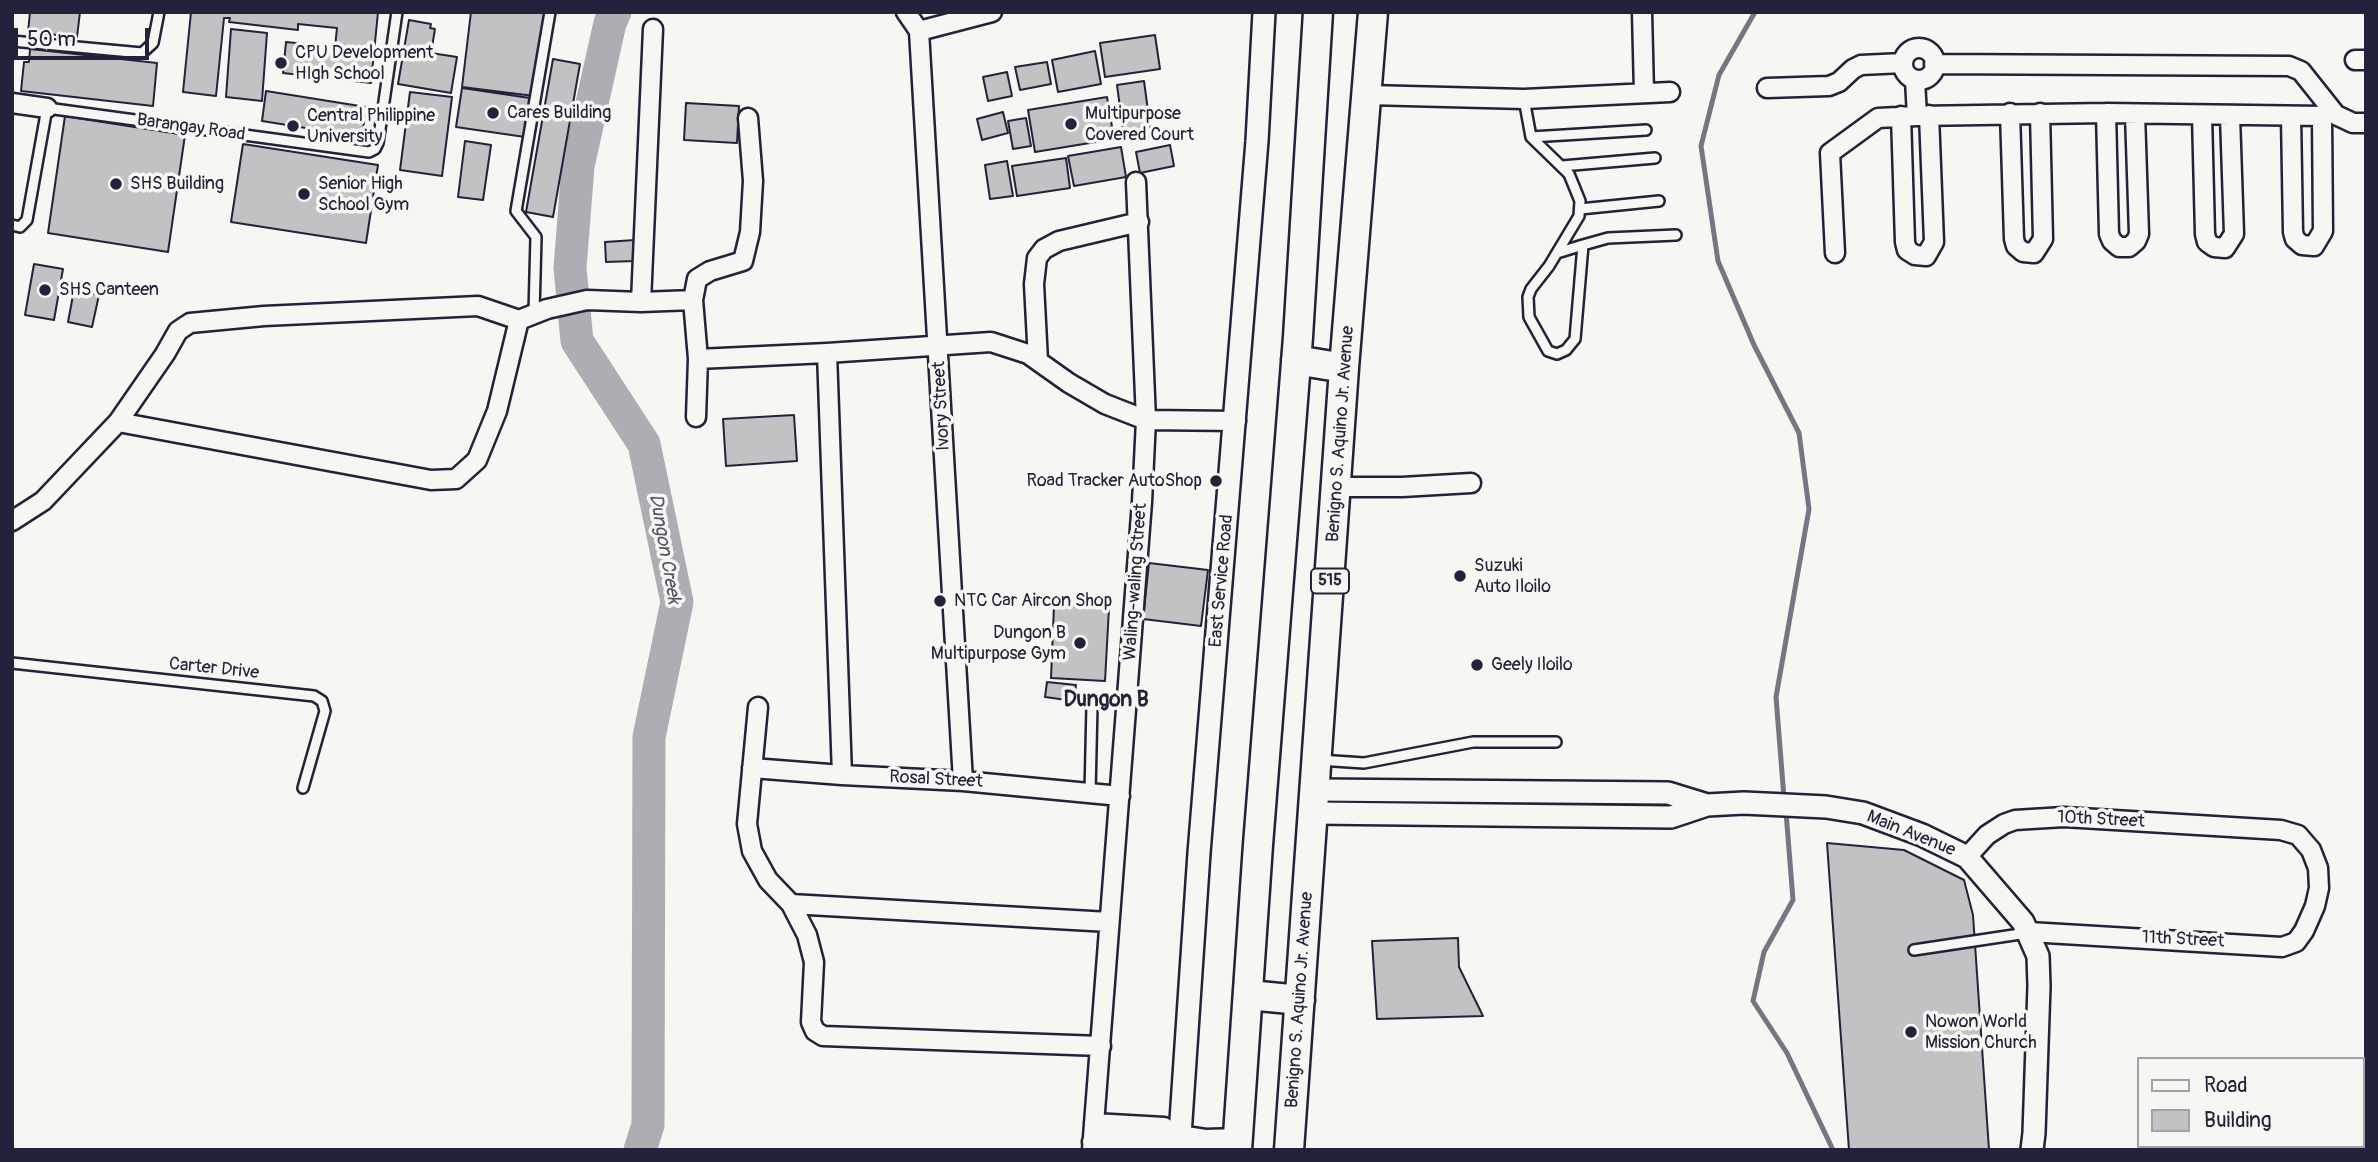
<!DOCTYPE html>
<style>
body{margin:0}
#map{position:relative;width:2378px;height:1162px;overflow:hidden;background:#f6f6f2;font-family:Pangolin,sans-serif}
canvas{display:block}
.frame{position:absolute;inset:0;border:14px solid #22223b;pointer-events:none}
.legend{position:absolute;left:2137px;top:1057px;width:228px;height:91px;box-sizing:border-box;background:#f6f6f2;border:2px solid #a1a1a9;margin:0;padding:9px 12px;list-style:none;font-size:21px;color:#22223b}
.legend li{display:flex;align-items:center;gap:14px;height:35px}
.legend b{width:35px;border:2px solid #a1a1a9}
.scale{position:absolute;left:14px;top:28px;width:135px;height:32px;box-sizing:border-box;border:4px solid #22223b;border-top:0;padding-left:9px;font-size:21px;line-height:24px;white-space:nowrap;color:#22223b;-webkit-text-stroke:5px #f6f6f2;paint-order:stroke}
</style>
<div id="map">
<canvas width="2378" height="1162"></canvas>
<div class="frame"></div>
<ul class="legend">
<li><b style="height:9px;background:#f6f6f2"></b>Road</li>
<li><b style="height:19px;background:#c2c2c4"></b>Building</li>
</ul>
<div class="scale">50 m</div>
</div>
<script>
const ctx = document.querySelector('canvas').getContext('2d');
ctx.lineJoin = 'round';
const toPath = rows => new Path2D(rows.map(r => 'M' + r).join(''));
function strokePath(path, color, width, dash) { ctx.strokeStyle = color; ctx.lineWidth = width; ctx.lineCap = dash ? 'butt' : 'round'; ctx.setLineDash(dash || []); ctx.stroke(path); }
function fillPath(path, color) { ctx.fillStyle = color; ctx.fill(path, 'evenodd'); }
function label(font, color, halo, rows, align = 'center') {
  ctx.font = font + ' Pangolin,sans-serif'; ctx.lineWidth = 7; ctx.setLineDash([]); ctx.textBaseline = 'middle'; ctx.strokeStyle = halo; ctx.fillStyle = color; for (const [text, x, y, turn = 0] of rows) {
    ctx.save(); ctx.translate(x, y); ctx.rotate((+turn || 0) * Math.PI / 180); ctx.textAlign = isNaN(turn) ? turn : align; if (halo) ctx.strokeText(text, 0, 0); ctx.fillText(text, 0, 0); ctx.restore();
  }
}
const stream = toPath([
 [1755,12,1719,75,1701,146,1718,261,1754,345,1799,433,1809,509,1776,697,1784,798],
 [1786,812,1793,900,1764,952,1753,1001,1787,1053,1833,1150]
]);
const river = toPath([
 [615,12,610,23,578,166,570,268,577,341,644,444,677,602,649,737,648,1125,640,1150]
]);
const building = toPath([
 [30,12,80,12,77,37,28,32,30,12],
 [191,12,378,12,371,83,283,73,286,42,335,47,337,28,298,24,298,30,229,22,230,18,224,18,216,96,183,92,191,12],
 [471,12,545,12,534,96,462,87,471,12],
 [409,20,431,24,430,28,435,29,431,53,457,57,451,93,398,84,409,20],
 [231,29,267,33,262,101,226,97,231,29],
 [1155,35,1160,69,1105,77,1100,43,1155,35],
 [30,49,157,63,153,106,21,91,24,62,29,62,30,49],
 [1095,51,1101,84,1058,92,1052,60,1095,51],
 [553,59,580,64,553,217,526,212,553,59],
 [1047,62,1051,84,1020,90,1015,67,1047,62],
 [1007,72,1012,96,988,101,983,77,1007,72],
 [1144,81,1151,133,1124,137,1117,85,1144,81],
 [462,88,530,98,525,137,456,127,462,88],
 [266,91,366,107,362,137,262,121,266,91],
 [410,92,452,97,442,176,400,170,410,92],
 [1107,97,1114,139,1035,152,1028,110,1107,97],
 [686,103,739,106,737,143,684,140,686,103],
 [1003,112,1008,133,982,140,977,119,1003,112],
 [65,116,185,135,168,252,48,233,65,116],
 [1026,118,1031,146,1013,149,1008,121,1026,118],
 [465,141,491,145,483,200,458,197,465,141],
 [243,144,378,165,366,243,231,222,243,144],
 [1170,145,1174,166,1140,173,1136,152,1170,145],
 [1121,147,1126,177,1074,186,1068,156,1121,147],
 [1066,158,1070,188,1017,196,1012,166,1066,158],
 [1007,161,1013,196,990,199,985,165,1007,161],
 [635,240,634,261,606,262,605,242,635,240],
 [34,264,63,269,54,320,25,315,34,264],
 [74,290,99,295,92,327,68,322,74,290],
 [794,415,797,461,726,466,723,419,794,415],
 [1149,563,1208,570,1201,626,1143,619,1149,563],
 [1054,605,1109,608,1105,681,1051,678,1054,605],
 [1047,682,1076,685,1074,701,1045,697,1047,682],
 [1827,843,1904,850,1964,880,1973,915,1989,1150,1849,1150,1827,843],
 [1458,938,1459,967,1483,1016,1377,1019,1372,941,1458,938]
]);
const service = toPath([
 [12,41,142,53,153,43,159,12],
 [1524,99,1531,137,1569,174,1580,201,1579,216,1549,266,1531,289,1528,297,1529,317,1548,351,1557,354,1566,350,1575,339,1583,245,1557,253],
 [1531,137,1646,130],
 [1562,166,1655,158],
 [1580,209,1659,201],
 [12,225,20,227,27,220,47,108,369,152,375,149,378,143,397,12],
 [1583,245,1608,238,1676,235],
 [534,313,536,237,516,211,550,12],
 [12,663,314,696,322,701,325,711,303,788],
 [1319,760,1364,763,1473,742,1556,742],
 [1090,793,1092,705],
 [1914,950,2027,933]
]);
const minor = toPath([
 [906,12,919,31,963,781],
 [1642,12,1644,93],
 [919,31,992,12],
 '1903 64a16 16 0 1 1 32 0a16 16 0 1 1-32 0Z',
 [2355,60,2366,60],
 [1934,64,2289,66,2301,71,2336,115,2353,123,2366,123],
 [1767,88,1829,86,1839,82,1853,69,1861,65,1903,63],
 [1368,95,1524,99,1670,92],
 [12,103,47,108],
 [2010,113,2014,239,2016,246,2023,252,2034,253,2043,239,2040,113],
 [2106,113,2109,234,2112,241,2119,247,2129,247,2136,241,2139,234,2135,114],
 [2202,115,2205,234,2207,242,2214,247,2225,248,2234,234,2230,116],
 [1901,116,1905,242,1907,250,1915,255,1926,256,1934,242,1929,115],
 [1917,116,2106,113,2322,116,2323,231,2314,246,2302,245,2295,239,2293,232,2291,116],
 [1835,253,1830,153,1878,118,1917,116,1915,80],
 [693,300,697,279,710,271,743,261,750,232,753,181,748,118],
 [641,302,653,29],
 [827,353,842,775],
 [698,359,827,353,991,342,1028,354,1069,383,1105,404,1146,420,1236,421],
 [1038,361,1034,284,1037,258,1044,249,1059,241,1139,222],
 [118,422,431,480,456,479,477,460,497,411,519,320],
 [1337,487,1402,487,1471,483],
 [12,521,43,501,118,422,165,354,178,331,190,323,264,316,478,306,519,320,547,309,587,300,641,302,693,300,698,359,696,417],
 [758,707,747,824,752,851,768,880,791,904,807,935,814,962,811,1022,815,1031,823,1036,1101,1046],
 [752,768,842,775,963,781,1120,796],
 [1967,857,1987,835,2004,824,2015,820,2064,817,2281,830,2298,835,2311,850,2318,868,2319,888,2315,906,2304,931,2296,942,2282,947,2029,932],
 [791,904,1109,922],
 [1094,1123,1164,1127,1180,1140],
 [1092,1142,1180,1140],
 [1092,1150,1142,502,1146,420,1136,182]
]);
const tertiary = toPath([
 [1316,790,1668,793,1707,805],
 [1314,813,1671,817,1707,805,1744,803,1826,807,1863,813,1922,835,1967,857,2023,922,2038,956,2039,986,2034,1133,2032,1150],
 [1179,1150,1199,853,1257,141,1264,12]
]);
const trunk = toPath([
 [1296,360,1344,368],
 [1249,995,1300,1000],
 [1180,1140,1206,1144,1237,1143],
 [1237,1150,1258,845,1298,337,1318,12],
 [1289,1150,1344,368,1373,12]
]);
const markers = [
 [281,63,7,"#22223b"],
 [493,113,7,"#22223b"],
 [1071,124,7,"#22223b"],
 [293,126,7,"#22223b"],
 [116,184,7,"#22223b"],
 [304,194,7,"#22223b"],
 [45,290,7,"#22223b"],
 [1216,481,7,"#22223b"],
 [1460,576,7,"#22223b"],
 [940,601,7,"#22223b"],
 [1080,643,7,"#22223b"],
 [1477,665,7,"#22223b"],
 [1911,1032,7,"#22223b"]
];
const shields = [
 [1330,581,38]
];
const shieldNames = [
 ["515",1330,581]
];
const poiNames = [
 ["CPU Development",295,53],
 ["HIgh School",295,74],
 ["Cares Building",507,113],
 ["Multipurpose",1085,114],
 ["Covered Court",1085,135],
 ["Central Philippine",307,116],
 ["University",307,137],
 ["SHS Building",130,184],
 ["Senior High",318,184],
 ["School Gym",318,205],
 ["SHS Canteen",59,290],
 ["Road Tracker AutoShop",1202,481,"right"],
 ["Suzuki",1474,566],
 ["Auto Iloilo",1474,587],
 ["NTC Car Aircon Shop",954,601],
 ["Dungon B",1066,633,"right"],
 ["Multipurpose Gym",1066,654,"right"],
 ["Geely Iloilo",1491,665],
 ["Nowon World",1925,1022],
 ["Mission Church",1925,1043]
];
const streetNames = [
 ["Barangay Road",191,128,8],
 ["Ivory Street",942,406,-93],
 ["Benigno S. Aquino Jr. Avenue",1341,434,-86],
 ["East Service Road",1222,581,-85],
 ["Waling-waling Street",1136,582,-86],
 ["Carter Drive",214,669,6],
 ["Rosal Street",936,780,3],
 ["10th Street",2101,820,3],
 ["Main Avenue",1911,834,22],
 ["11th Street",2183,940,3],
 ["Benigno S. Aquino Jr. Avenue",1300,1000,-86]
];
const waterNames = [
 ["Dungon Creek",664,549,80]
];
const quarterNames = [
 ["Dungon B",1106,701]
];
strokePath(stream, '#757583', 5);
strokePath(river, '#adadb3', 33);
fillPath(building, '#c2c2c4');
strokePath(building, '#22223b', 2);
strokePath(service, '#22223b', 14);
strokePath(minor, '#22223b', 23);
strokePath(tertiary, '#22223b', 26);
strokePath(trunk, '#22223b', 33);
strokePath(service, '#f6f6f2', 9);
strokePath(minor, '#f6f6f2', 18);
strokePath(tertiary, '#f6f6f2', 21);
strokePath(trunk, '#f6f6f2', 28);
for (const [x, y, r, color] of markers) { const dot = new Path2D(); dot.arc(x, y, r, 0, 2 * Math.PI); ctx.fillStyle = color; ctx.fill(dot); strokePath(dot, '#f6f6f2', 2.5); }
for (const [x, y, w] of shields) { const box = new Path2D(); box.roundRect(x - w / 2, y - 12.5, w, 25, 5); ctx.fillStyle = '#f6f6f2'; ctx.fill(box); strokePath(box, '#22223b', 2); }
label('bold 16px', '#22223b', null, shieldNames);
label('18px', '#22223b', '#f6f6f2', poiNames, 'left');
label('18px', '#22223b', '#f6f6f2', streetNames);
label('italic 19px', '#535365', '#f6f6f2', waterNames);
label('bold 21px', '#22223b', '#f6f6f2', quarterNames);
</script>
